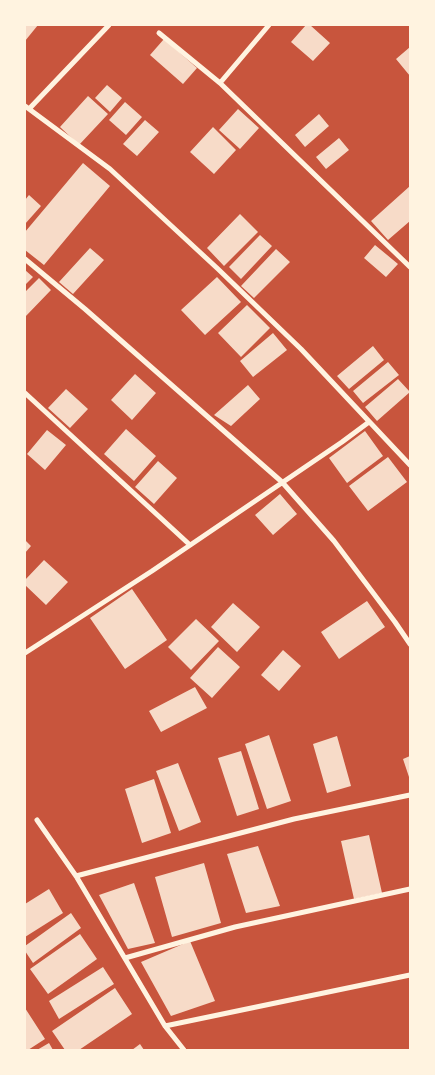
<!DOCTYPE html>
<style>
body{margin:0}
#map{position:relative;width:435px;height:1075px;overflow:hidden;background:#c8553d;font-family:"Fira Sans Condensed",sans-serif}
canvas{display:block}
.frame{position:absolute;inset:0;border:26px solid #fff3e0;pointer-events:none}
</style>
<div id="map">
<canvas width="435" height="1075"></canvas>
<div class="frame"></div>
</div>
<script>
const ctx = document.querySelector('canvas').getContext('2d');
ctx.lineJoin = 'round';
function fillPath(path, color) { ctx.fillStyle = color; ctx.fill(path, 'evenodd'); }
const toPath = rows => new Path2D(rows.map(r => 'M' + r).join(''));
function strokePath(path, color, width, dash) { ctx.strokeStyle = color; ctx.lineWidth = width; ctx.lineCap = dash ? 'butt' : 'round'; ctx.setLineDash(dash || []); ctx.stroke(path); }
const building = toPath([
 [25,25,38,25,25,41],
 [306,25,310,25,330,43,313,61,291,42],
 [164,39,197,68,183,84,150,55],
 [410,47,410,76,396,59],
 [107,85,122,98,110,112,95,98],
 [88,96,108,114,79,145,60,127],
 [125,102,142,117,126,135,109,120],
 [238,109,259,128,240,149,219,130],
 [319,114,329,126,305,147,295,135],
 [145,120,159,132,137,156,123,144],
 [213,127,236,150,214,174,190,152],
 [339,138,349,150,326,169,316,157],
 [83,163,110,186,44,265,25,250,25,232],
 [410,186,410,221,388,240,371,221],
 [29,195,41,206,25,224,25,200],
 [240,214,258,232,224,266,207,248],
 [260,235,272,246,241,279,229,267],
 [375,245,398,264,386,277,364,258],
 [90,248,104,260,73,294,59,282],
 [276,249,290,262,254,298,241,286],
 [25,270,33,277,25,285],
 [217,277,241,302,205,335,181,310],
 [39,278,51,290,25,317,25,292],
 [247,305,270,328,241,357,218,333],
 [273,333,287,350,253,377,240,361],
 [373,346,384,360,349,389,337,376],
 [388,362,399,375,363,403,353,391],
 [135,374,156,393,132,420,111,400],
 [398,379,410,392,377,421,365,407],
 [248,385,260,399,231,426,214,415],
 [66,389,88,409,70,428,48,408],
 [126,429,156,456,134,481,104,454],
 [47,430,66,445,45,470,27,454],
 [365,431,383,456,347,483,329,458],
 [388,457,407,482,368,511,349,486],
 [158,461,177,478,154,504,135,487],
 [280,494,297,514,273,535,255,515],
 [25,540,31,546,25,553],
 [44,560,68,582,46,605,25,585,25,580],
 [132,589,167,640,125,669,90,618],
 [367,601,385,627,339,659,321,632],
 [233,603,260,627,237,652,211,627],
 [196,619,219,641,191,670,168,647],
 [218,647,240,667,212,698,190,678],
 [283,650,301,666,279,691,261,675],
 [195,687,207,708,161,732,149,711],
 [269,735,291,801,267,809,245,744],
 [337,736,351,786,327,793,313,744],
 [241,751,259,809,237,816,218,758],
 [410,756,410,780,403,759],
 [178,763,201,822,179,831,156,771],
 [154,779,171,833,142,843,125,789],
 [369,835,382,893,354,899,341,841],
 [258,846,280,906,246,913,227,854],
 [204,863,221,923,172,937,155,877],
 [134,883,155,943,128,949,99,895],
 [49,889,63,913,25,937,25,904],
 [71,913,81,928,33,963,25,951,25,946],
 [80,934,97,959,48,994,30,969],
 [190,941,215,1001,171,1016,141,962],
 [103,967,114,984,59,1019,49,1001],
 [115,988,132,1014,79,1050,65,1050,52,1031],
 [25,1008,45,1039,28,1050,25,1050],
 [49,1043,53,1050,37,1050],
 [140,1044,144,1050,132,1050]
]);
const minor = toPath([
 [159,33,220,83,410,267],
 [220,83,269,25],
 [25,106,110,169,218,269,301,349,410,465],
 [29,109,109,25],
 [25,259,85,309,282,482,334,541,395,622,410,644],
 [25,393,190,545],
 [25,653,152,571,342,442,369,422],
 [37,820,76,876,165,1026,184,1050],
 [76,876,294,819,410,795],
 [125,958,235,927,410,889],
 [165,1026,410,975]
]);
fillPath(building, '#f7dbc8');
strokePath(minor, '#fff3e0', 5);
</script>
